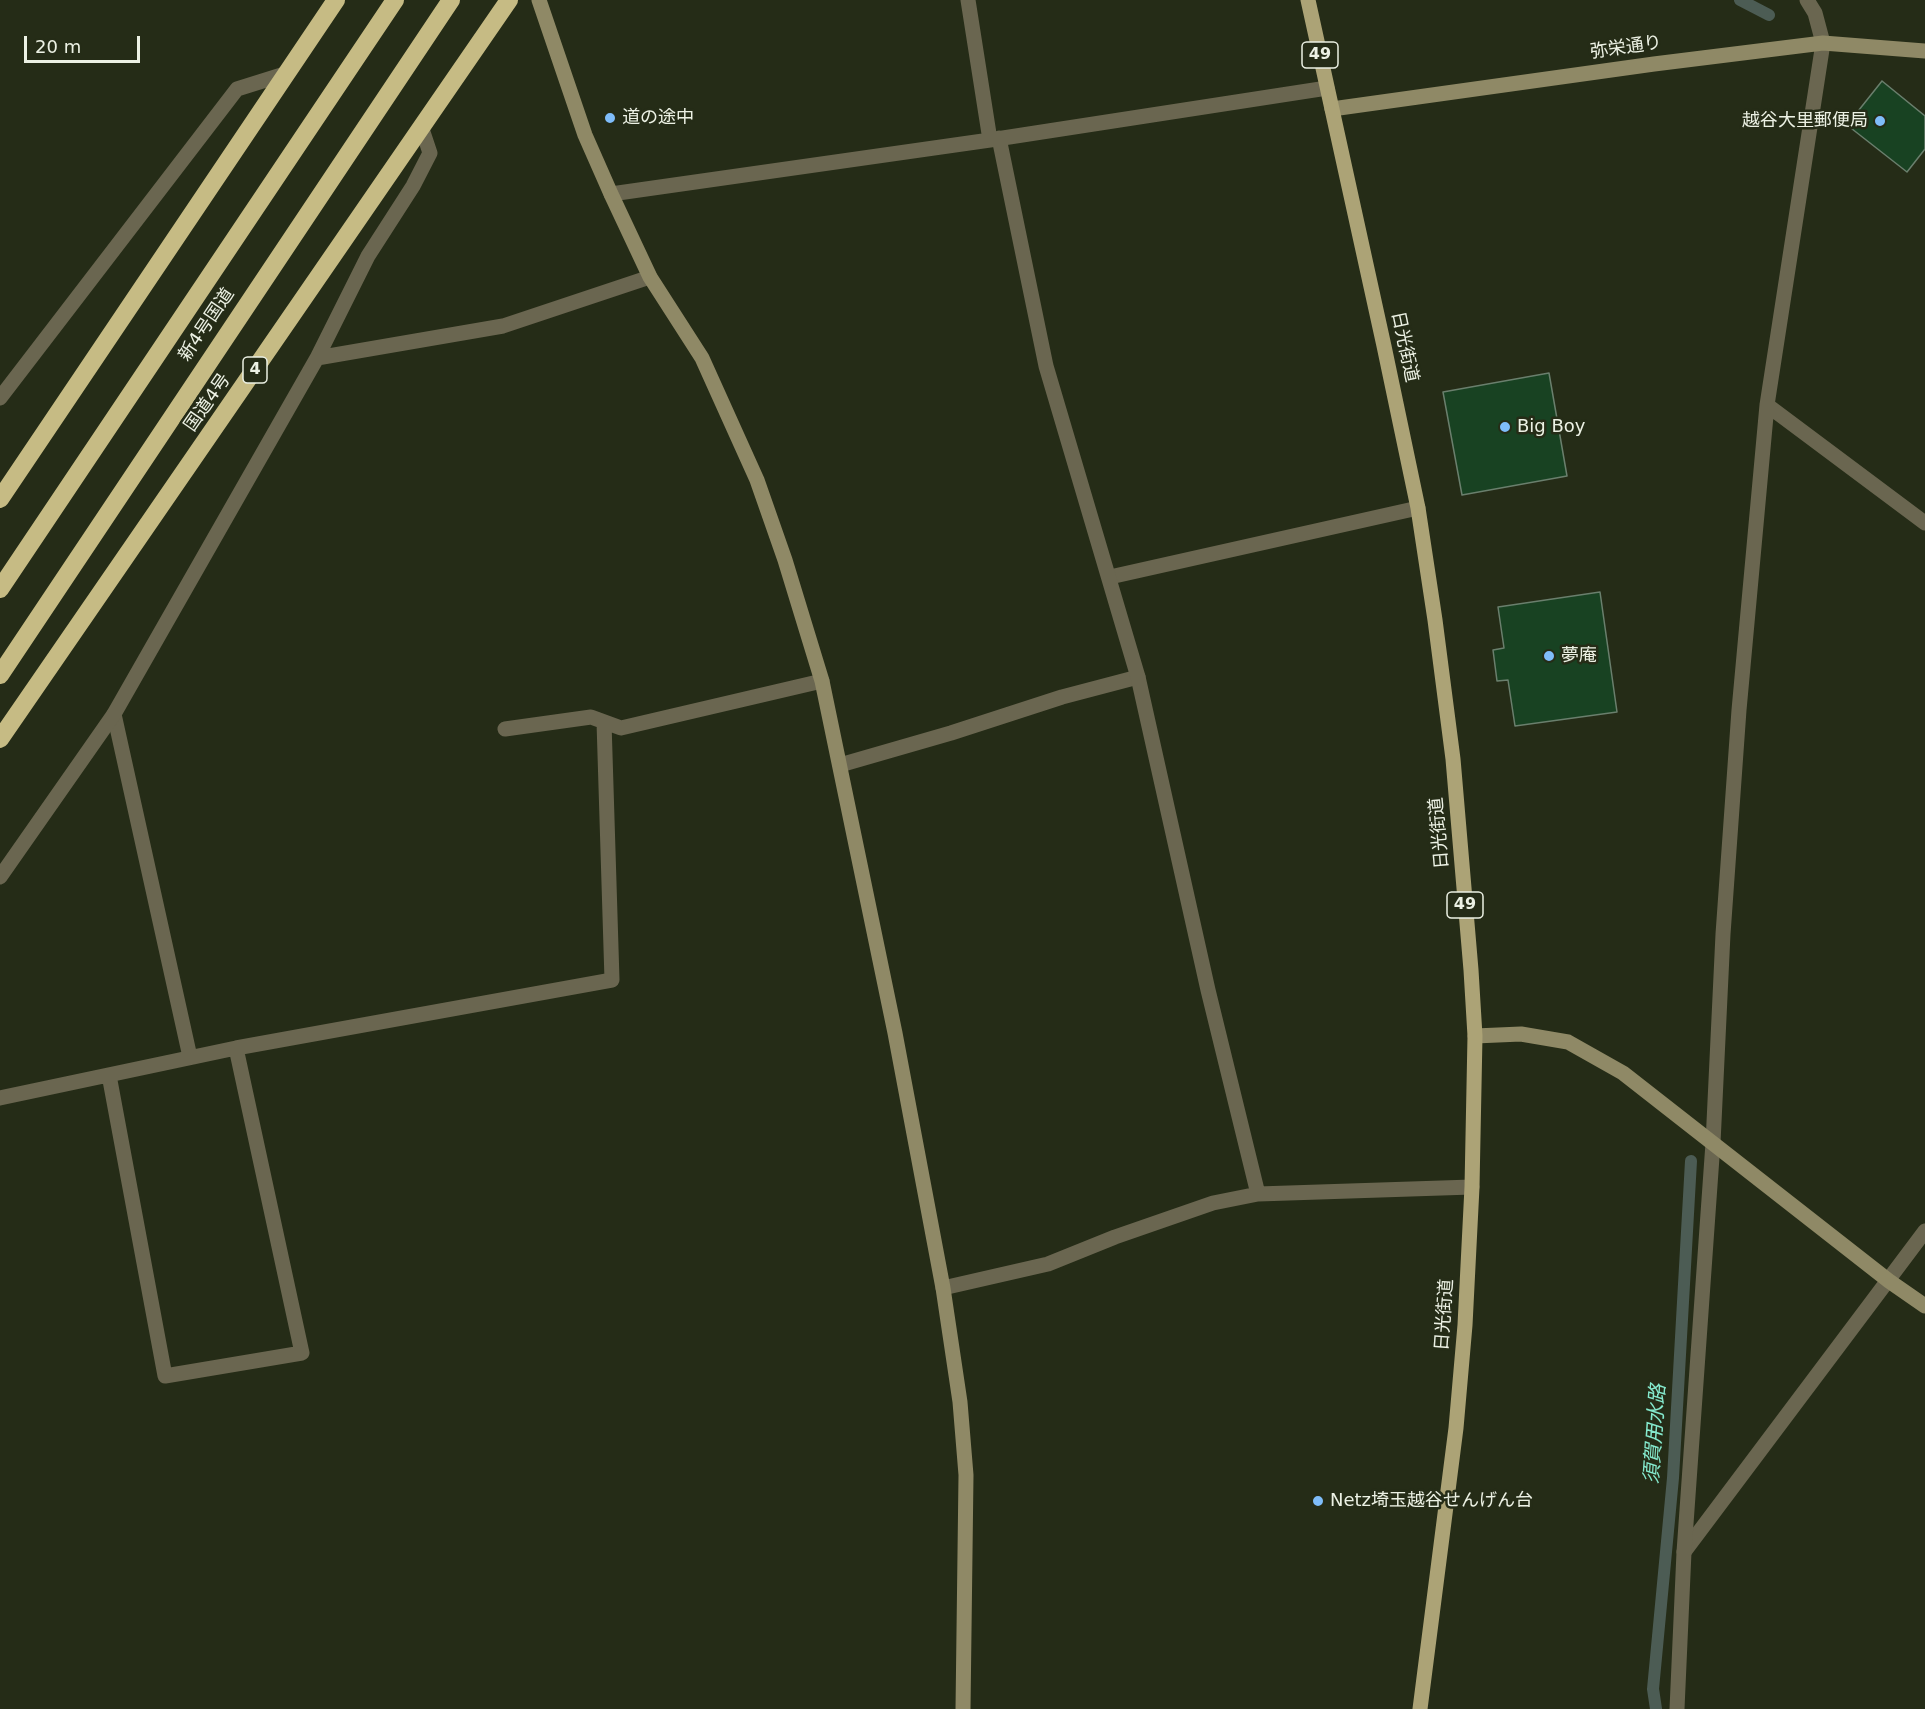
<!DOCTYPE html>
<meta charset="utf-8">
<style>
body{margin:0}
#map{position:relative;width:1925px;height:1709px;overflow:hidden;background:#252c17;font-family:"DejaVu Sans",sans-serif}
canvas{display:block}
.scale{position:absolute;left:24px;top:36px;width:116px;height:27px;box-sizing:border-box;border:3px solid #ecf1e4;border-top:0;padding-left:8px;font-size:18px;line-height:21px;white-space:nowrap;color:#ecf1e4;-webkit-text-stroke:4px #252c17;paint-order:stroke}
</style>
<div id="map">
<canvas width="1925" height="1709"></canvas>
<div class="scale">20 m</div>
</div>
<script>
const ctx = document.querySelector('canvas').getContext('2d');
ctx.lineJoin = 'round';
const toPath = rows => new Path2D(rows.map(r => 'M' + r).join(''));
function strokePath(path, color, width, dash) { ctx.strokeStyle = color; ctx.lineWidth = width; ctx.lineCap = dash ? 'butt' : 'round'; ctx.setLineDash(dash || []); ctx.stroke(path); }
function fillPath(path, color) { ctx.fillStyle = color; ctx.fill(path, 'evenodd'); }
function label(font, color, halo, rows, align = 'center') {
  ctx.font = font + ' "DejaVu Sans","Noto Sans JP",sans-serif'; ctx.lineWidth = 5; ctx.setLineDash([]); ctx.textBaseline = 'middle'; ctx.strokeStyle = halo; ctx.fillStyle = color; for (const [text, x, y, turn = 0] of rows) {
    ctx.save(); ctx.translate(x, y); ctx.rotate((+turn || 0) * Math.PI / 180); ctx.textAlign = isNaN(turn) ? turn : align; if (halo) ctx.strokeText(text, 0, 0); ctx.fillText(text, 0, 0); ctx.restore();
  }
}
const stream = toPath([
 [1740,0,1769,15],
 [1656,1709,1653,1689,1673,1478,1691,1161]
]);
const building = toPath([
 [1882,81,1925,116,1925,149,1907,172,1847,125,1882,81],
 [1549,373,1567,476,1462,495,1443,392,1549,373],
 [1600,592,1617,712,1515,726,1508,680,1497,681,1493,650,1504,648,1498,607,1600,592]
]);
const lane = toPath([
 [1110,577,1418,508],
 [114,714,190,1057],
 [505,729,591,717,621,728,822,681],
 [840,765,951,733,1062,697,1138,677],
 [109,1075,165,1376,302,1353,236,1048],
 [0,1098,236,1048,612,980,604,722],
 [1684,1552,1925,1231]
]);
const street = toPath([
 [968,0,990,140],
 [999,138,1046,366,1138,677,1208,990,1258,1194],
 [611,194,990,140,1327,88],
 [317,358,368,256,413,186,430,153,422,129],
 [0,398,237,89,288,73],
 [1767,405,1925,523],
 [0,877,114,714,317,358,503,326,650,277],
 [943,1288,1048,1264,1115,1237,1213,1203,1258,1194,1472,1187],
 [1677,1709,1684,1552,1713,1143,1723,934,1739,710,1767,405,1823,43,1815,13,1807,0]
]);
const secondary = toPath([
 [539,0,585,135,611,194,650,277,702,358,757,480,785,560,822,681,895,1033,943,1288,960,1402,966,1475,963,1709],
 [1332,109,1654,64,1823,43,1925,51],
 [1475,1036,1521,1034,1568,1042,1623,1073,1889,1281,1925,1306]
]);
const primary = toPath([
 [1308,0,1384,346,1418,508,1435,620,1453,759,1471,970,1475,1036,1472,1187,1465,1325,1456,1428,1420,1709]
]);
const highway = toPath([
 [0,499,336,0],
 [0,589,395,0],
 [0,675,451,0],
 [0,739,509,0]
]);
const markers = [
 [610,118,6,"#7fbdfa"],
 [1880,121,6,"#7fbdfa"],
 [1505,427,6,"#7fbdfa"],
 [1549,656,6,"#7fbdfa"],
 [1318,1501,6,"#7fbdfa"]
];
const shields = [
 [1320,55,36],
 [255,370,24],
 [1465,905,36]
];
const shieldNames = [
 ["49",1320,55],
 ["4",255,370],
 ["49",1465,905]
];
const streetNames = [
 ["弥栄通り",1626,48,-8],
 ["新4号国道",207,325,-56],
 ["日光街道",1404,347,78],
 ["国道4号",208,403,-55],
 ["日光街道",1440,833,-95],
 ["日光街道",1445,1315,-86]
];
const poiNames = [
 ["道の途中",622,118],
 ["越谷大里郵便局",1868,121,"right"],
 ["Big Boy",1517,427],
 ["夢庵",1561,656],
 ["Netz埼玉越谷せんげん台",1330,1501]
];
const waterNames = [
 ["須賀用水路",1656,1434,-86]
];
strokePath(stream, '#4c5c54', 12);
fillPath(building, '#184222');
strokePath(building, '#6a7f6d', 1.5);
strokePath(lane, '#6a6650', 15);
strokePath(street, '#6a6650', 15);
strokePath(secondary, '#8f8966', 15);
strokePath(primary, '#aca376', 15);
strokePath(highway, '#c6bb84', 18);
for (const [x, y, r, color] of markers) { const dot = new Path2D(); dot.arc(x, y, r, 0, 2 * Math.PI); ctx.fillStyle = color; ctx.fill(dot); strokePath(dot, '#252c17', 2); }
for (const [x, y, w] of shields) { const box = new Path2D(); box.roundRect(x - w / 2, y - 13, w, 26, 4.5); ctx.fillStyle = '#252c17'; ctx.fill(box); strokePath(box, '#ecf1e4', 1.5); }
label('bold 16px', '#ecf1e4', null, shieldNames);
label('18px', '#ecf1e4', '#252c17', streetNames);
label('18px', '#ecf1e4', '#252c17', poiNames, 'left');
label('italic 20px', '#85eace', '#252c17', waterNames);
</script>
